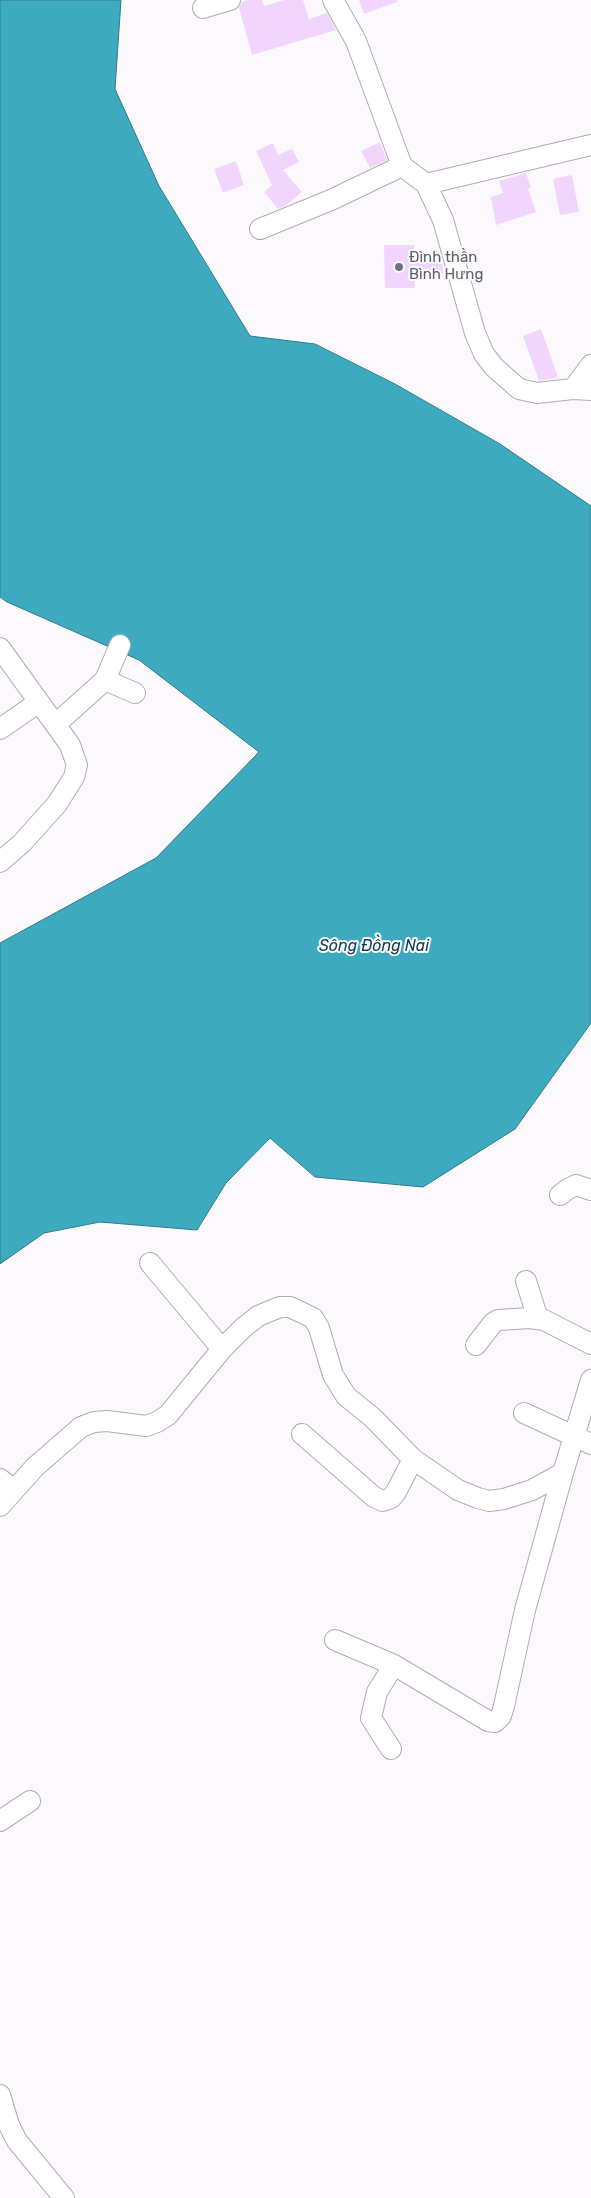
<!DOCTYPE html>
<meta charset="utf-8">
<style>
body{margin:0}
canvas{display:block;background:#fcf9fd}
</style>
<canvas width="591" height="2198"></canvas>
<script>
const ctx = document.querySelector('canvas').getContext('2d');
ctx.lineJoin = 'round';
function fillPath(path, color) { ctx.fillStyle = color; ctx.fill(path, 'evenodd'); }
const toPath = rows => new Path2D(rows.map(r => 'M' + r).join(''));
function strokePath(path, color, width, dash) { ctx.strokeStyle = color; ctx.lineWidth = width; ctx.lineCap = dash ? 'butt' : 'round'; ctx.setLineDash(dash || []); ctx.stroke(path); }
function label(font, color, halo, rows, align = 'center') {
  ctx.font = font + ' Rubik,sans-serif'; ctx.lineWidth = 4; ctx.setLineDash([]); ctx.textBaseline = 'middle'; ctx.strokeStyle = halo; ctx.fillStyle = color; for (const [text, x, y, turn = 0] of rows) {
    ctx.save(); ctx.translate(x, y); ctx.rotate((+turn || 0) * Math.PI / 180); ctx.textAlign = isNaN(turn) ? turn : align; if (halo) ctx.strokeText(text, 0, 0); ctx.fillText(text, 0, 0); ctx.restore();
  }
}
const water = toPath([
 [0,0,121,0,115,89,159,186,250,336,315,344,395,384,500,444,591,506,591,1023,515,1129,423,1187,315,1177,270,1138,226,1183,197,1230,100,1222,44,1233,0,1264,0,943,156,858,259,752,139,660,7,602,0,597,0,0]
]);
const building = toPath([
 [248,0,262,0,264,6,284,0,303,0,309,19,327,13,336,30,252,55,239,8,242,2],
 [359,0,397,0,397,2,364,14],
 [380,142,387,160,370,168,361,151],
 [273,143,278,155,292,149,299,162,283,170,302,192,285,206,278,209,264,192,272,185,256,151],
 [236,161,244,185,223,193,214,169],
 [526,173,531,188,528,189,536,212,496,225,491,197,503,193,499,181],
 [572,175,579,212,560,215,553,179],
 [384,245,414,245,414,260,442,260,443,274,414,275,415,288,385,288],
 [541,329,558,377,539,381,523,336]
]);
const minor = toPath([
 [333,0,356,41,402,166,426,184,443,220,475,333,484,354,494,367,519,389,537,393,573,389,591,390],
 [203,8,230,0],
 [426,184,591,145],
 [260,229,331,200,402,166],
 [573,389,591,365],
 [0,648,70,745,77,765,74,777,57,804,22,843,0,862],
 [105,680,135,693],
 [56,724,105,680,120,645],
 [0,729,39,702],
 [560,1195,568,1189,576,1185,591,1190],
 [150,1263,222,1349],
 [526,1281,538,1319],
 [476,1345,493,1323,498,1320,530,1318,544,1320,591,1344],
 [524,1413,591,1444],
 [302,1434,374,1497,383,1501,391,1498,396,1492,413,1459],
 [0,1479,14,1490],
 [0,1506,35,1467,81,1427,94,1422,107,1421,146,1426,157,1422,168,1415,222,1349,243,1328,258,1316,280,1307,290,1307,313,1318,319,1328,333,1375,346,1396,373,1418,413,1459,458,1490,478,1498,489,1501,504,1499,532,1490,563,1473,591,1380],
 [335,1640,394,1665,488,1721,495,1722,501,1716,504,1706,525,1610,563,1473],
 [391,1749,371,1718,377,1692,394,1665],
 [0,1821,30,1801],
 [0,2095,9,2125,17,2141,64,2198]
]);
const markers = [
 [399,267,5,"#6b7280"]
];
const worshipNames = [
 ["Đình thần",409,258],
 ["Bình Hưng",409,275]
];
const waterNames = [
 ["Sông Đồng Nai",374,946]
];
fillPath(water, '#3daabf');
strokePath(water, '#307b8b', 1);
fillPath(building, '#f2d5fc');
strokePath(minor, '#b5a7ba', 22);
strokePath(minor, '#fff', 20);
for (const [x, y, r, color] of markers) { const dot = new Path2D(); dot.arc(x, y, r, 0, 2 * Math.PI); ctx.fillStyle = color; ctx.fill(dot); strokePath(dot, '#fcf9fd', 2); }
label('15px', '#5b616d', '#fcf9fd', worshipNames, 'left');
label('italic 16px', '#0e3f48', '#fcf9fd', waterNames);
</script>
